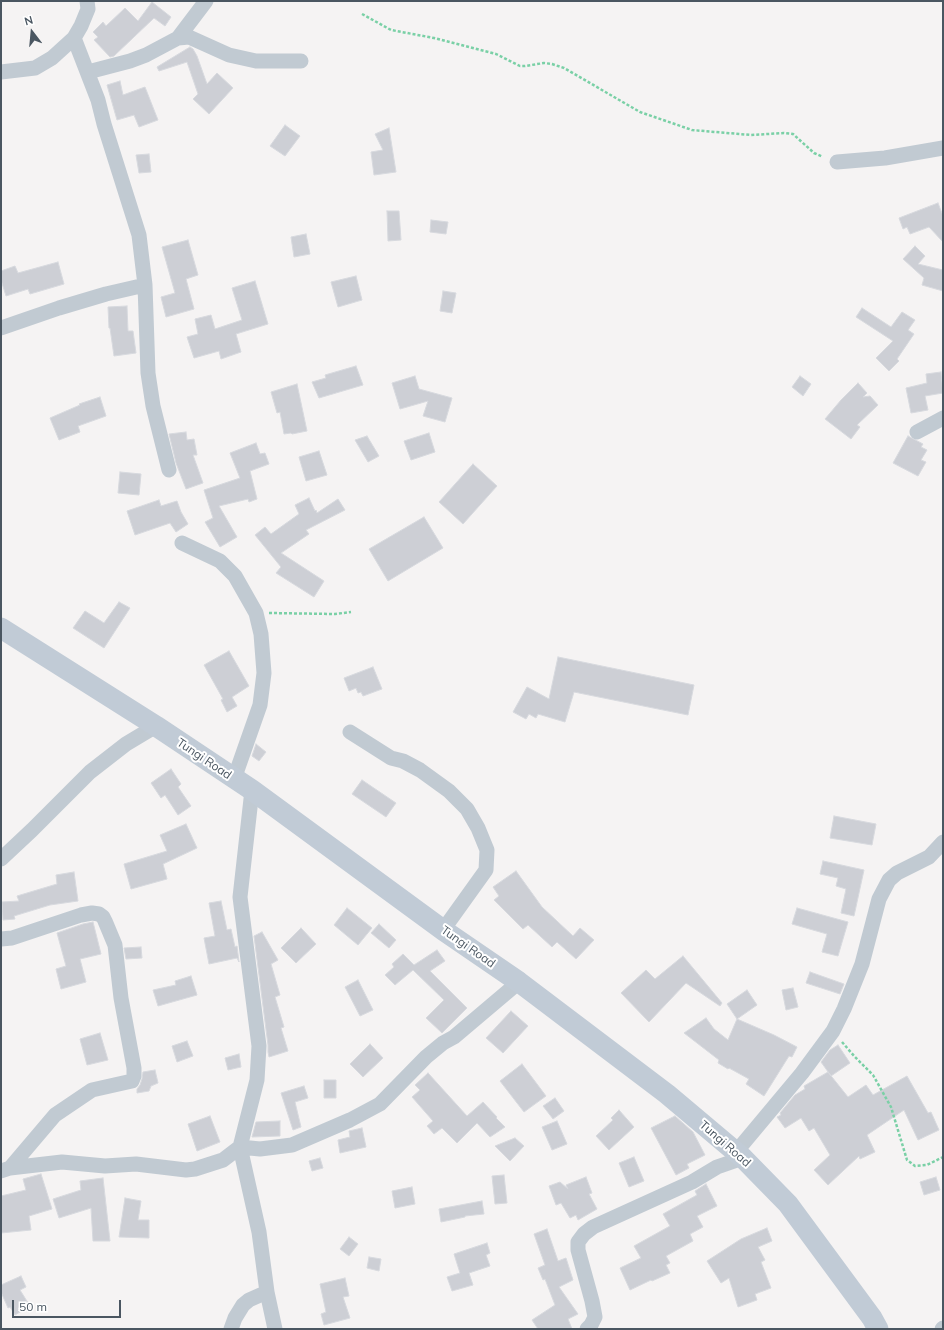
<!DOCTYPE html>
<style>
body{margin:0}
#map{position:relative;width:944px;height:1330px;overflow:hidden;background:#f5f3f3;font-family:Mulish,sans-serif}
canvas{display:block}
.frame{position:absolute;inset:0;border:2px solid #4a5661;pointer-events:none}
.north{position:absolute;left:12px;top:12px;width:40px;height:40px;-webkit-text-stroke:3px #fff;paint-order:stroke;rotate:344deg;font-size:11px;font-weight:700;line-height:16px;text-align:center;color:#4a5661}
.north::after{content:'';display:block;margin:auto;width:14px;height:18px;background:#4a5661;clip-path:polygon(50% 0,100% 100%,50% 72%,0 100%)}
.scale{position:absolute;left:12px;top:1300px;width:109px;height:18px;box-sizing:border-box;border:2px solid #4a5661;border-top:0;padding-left:5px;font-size:12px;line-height:14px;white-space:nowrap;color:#4a5661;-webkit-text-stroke:3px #fff;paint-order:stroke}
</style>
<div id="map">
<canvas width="944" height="1330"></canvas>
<div class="frame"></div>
<div class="north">N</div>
<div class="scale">50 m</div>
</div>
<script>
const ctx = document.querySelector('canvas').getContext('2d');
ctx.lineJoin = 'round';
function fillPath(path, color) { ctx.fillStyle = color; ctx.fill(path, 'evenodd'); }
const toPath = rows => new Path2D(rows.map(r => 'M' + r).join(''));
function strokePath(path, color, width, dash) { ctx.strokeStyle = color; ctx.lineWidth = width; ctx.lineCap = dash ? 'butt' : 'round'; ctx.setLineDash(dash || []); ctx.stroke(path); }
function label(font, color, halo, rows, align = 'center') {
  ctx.font = font + ' Mulish,sans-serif'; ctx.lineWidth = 4; ctx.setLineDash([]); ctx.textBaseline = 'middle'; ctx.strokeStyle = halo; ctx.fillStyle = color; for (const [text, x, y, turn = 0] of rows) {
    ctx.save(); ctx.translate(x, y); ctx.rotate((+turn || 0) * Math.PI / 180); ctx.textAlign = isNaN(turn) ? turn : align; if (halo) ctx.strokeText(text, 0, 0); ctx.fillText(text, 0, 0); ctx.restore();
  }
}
const building = toPath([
 [152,2,171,17,165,26,154,18,114,56,110,57,94,40,98,37,93,32,103,22,106,26,125,8,138,21,152,2],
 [190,47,193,49,197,56,207,84,217,73,233,88,209,114,193,99,198,94,187,62,159,71,157,67,190,47],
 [120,81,123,95,145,87,158,120,139,127,134,115,117,120,107,85,120,81],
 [285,125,300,136,285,156,270,146,285,125],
 [389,128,396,172,374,175,371,152,383,150,375,134,389,128],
 [149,154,151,172,139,173,136,155,149,154],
 [938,203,943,216,943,242,929,227,910,234,907,227,903,229,899,218,938,203],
 [387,211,399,211,401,240,388,241,387,211],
 [431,220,448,222,446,234,430,232,431,220],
 [306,234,310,254,294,257,291,237,306,234],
 [188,240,198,275,186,279,194,309,166,317,161,297,175,293,162,247,188,240],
 [915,246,925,256,918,264,943,270,943,291,922,285,924,278,903,259,915,246],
 [58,262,64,284,30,294,28,289,6,296,1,280,1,271,15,266,18,273,58,262],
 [356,276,362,300,338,307,331,282,356,276],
 [255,281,268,324,236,334,241,352,221,359,219,351,194,358,187,337,198,334,195,319,211,315,215,329,242,320,232,288,255,281],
 [443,291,456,293,452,313,440,311,443,291],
 [127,306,128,331,133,331,136,353,114,356,110,328,109,328,108,307,127,306],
 [862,308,891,327,902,312,915,320,908,330,914,334,897,359,899,361,889,371,876,358,893,341,856,317,862,308],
 [356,366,363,385,319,398,312,382,326,378,325,375,356,366],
 [941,372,943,393,925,396,928,410,911,413,906,388,927,383,926,374,941,372],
 [415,376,419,389,452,398,445,422,423,416,428,401,400,409,392,383,415,376],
 [800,376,811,384,803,396,792,387,800,376],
 [858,383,867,393,863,397,870,396,878,405,857,425,860,427,851,439,825,419,841,400,858,383],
 [297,384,307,431,292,434,291,433,284,434,280,412,277,413,271,392,297,384],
 [100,397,106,416,78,426,80,432,59,440,50,418,80,405,79,404,100,397],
 [186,432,187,440,194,439,197,455,193,455,203,483,186,489,176,463,169,434,186,432],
 [429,433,435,452,411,460,404,441,429,433],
 [367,436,379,456,368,462,355,440,367,436],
 [908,436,923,444,921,447,927,450,921,460,926,462,918,476,893,463,908,436],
 [256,443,260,454,265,453,269,464,250,471,257,499,249,502,248,499,219,506,237,537,220,547,205,522,213,518,204,490,240,478,230,453,256,443],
 [319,451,327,475,306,481,299,457,319,451],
 [473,464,497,486,463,524,439,502,473,464],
 [120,472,141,474,139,495,118,493,120,472],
 [309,498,315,511,316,510,317,513,338,499,345,510,306,530,309,534,281,553,324,581,314,597,276,573,281,567,255,535,265,527,271,534,299,514,295,505,309,498],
 [159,500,161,506,177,501,181,512,188,524,176,532,170,523,135,535,127,511,159,500],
 [424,517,443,548,388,581,369,549,424,517],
 [119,602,130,608,104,648,73,628,85,611,104,623,119,602],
 [229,651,249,686,232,697,237,706,227,712,221,700,223,699,204,665,229,651],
 [558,657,694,685,688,715,574,692,565,722,538,714,536,718,529,714,526,719,513,712,527,687,549,699,558,657],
 [373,667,382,689,363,696,361,692,358,693,356,688,349,691,344,678,373,667],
 [256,744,266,752,259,761,252,756,256,744],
 [171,769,181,784,178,787,191,806,178,815,165,795,161,798,151,783,171,769],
 [362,780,396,803,386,817,352,794,362,780],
 [834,816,876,824,872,845,830,838,834,816],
 [186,824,197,848,163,864,167,879,131,889,124,864,167,851,160,835,186,824],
 [823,861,864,870,854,916,841,913,846,889,836,886,838,878,820,874,823,861],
 [516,871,542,907,573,936,580,928,594,940,576,959,557,942,552,947,528,925,523,929,494,900,499,896,493,887,516,871],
 [74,872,78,901,50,905,14,916,15,919,3,920,2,902,19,901,17,896,57,884,56,875,74,872],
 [221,901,227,930,231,929,235,947,237,946,239,962,237,958,209,964,204,938,215,936,209,903,221,901],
 [347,908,372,928,358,945,334,925,347,908],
 [797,908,848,922,838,956,822,952,827,934,792,924,797,908],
 [93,922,101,954,80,959,86,982,61,989,56,969,66,966,57,933,83,924,93,922],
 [379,924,396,940,389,948,371,933,379,924],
 [301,928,316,944,296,963,281,948,301,928],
 [262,932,278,960,271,964,280,995,275,997,284,1027,281,1028,288,1051,269,1057,268,1052,268,1045,254,936,262,932],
 [141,947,142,958,126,959,124,948,141,947],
 [437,950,445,961,430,971,467,1008,442,1033,426,1018,444,1000,413,970,395,985,385,975,394,967,392,964,403,954,414,965,437,950],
 [683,956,722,1003,720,1006,686,983,649,1022,621,993,646,970,655,979,683,956],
 [810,972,844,984,840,994,806,983,810,972],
 [191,976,197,995,158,1006,153,990,176,985,175,981,191,976],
 [358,980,373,1010,360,1016,345,987,358,980],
 [793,988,798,1007,786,1010,782,990,793,988],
 [747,990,757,1005,737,1019,727,1004,747,990],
 [511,1011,528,1026,503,1053,486,1038,511,1011],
 [706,1018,714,1029,728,1040,737,1019,774,1035,797,1047,792,1057,789,1056,764,1096,746,1084,749,1079,729,1068,728,1069,718,1063,719,1060,684,1033,706,1018],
 [100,1033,108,1060,87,1065,80,1039,100,1033],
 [187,1041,193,1056,177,1062,172,1046,187,1041],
 [370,1044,383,1058,363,1077,350,1064,370,1044],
 [838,1045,850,1063,831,1076,821,1062,830,1050,838,1045],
 [239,1054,241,1067,228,1070,225,1058,239,1054],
 [522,1064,546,1096,524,1112,500,1081,522,1064],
 [155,1070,158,1083,151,1086,149,1091,137,1093,137,1089,140,1085,142,1079,143,1072,155,1070],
 [828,1072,848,1097,866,1085,873,1095,907,1076,928,1113,931,1112,939,1130,918,1140,904,1110,867,1135,875,1152,860,1159,859,1156,828,1185,814,1170,830,1155,814,1128,809,1131,801,1118,785,1128,777,1117,781,1115,780,1113,795,1095,805,1089,804,1086,828,1072],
 [428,1073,467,1116,483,1102,497,1117,496,1118,505,1127,490,1137,477,1123,457,1143,442,1128,434,1134,427,1126,433,1121,412,1097,420,1090,415,1085,428,1073],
 [324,1080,336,1080,336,1098,324,1098,324,1080],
 [304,1086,308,1098,295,1102,301,1127,293,1130,281,1093,304,1086],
 [555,1098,564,1111,553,1119,543,1106,555,1098],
 [619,1110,634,1127,609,1150,596,1136,613,1120,611,1118,619,1110],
 [210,1116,220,1142,197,1151,188,1124,210,1116],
 [675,1116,693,1132,705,1155,687,1164,689,1168,676,1175,651,1128,675,1116],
 [280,1121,280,1136,252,1137,256,1122,280,1121],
 [557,1121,567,1144,552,1150,542,1127,557,1121],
 [362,1128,366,1147,340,1153,338,1140,350,1137,349,1131,362,1128],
 [515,1138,524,1146,510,1161,495,1146,515,1138],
 [634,1157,644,1181,629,1187,619,1163,634,1157],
 [320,1158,323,1168,312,1171,309,1161,320,1158],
 [41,1174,52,1209,29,1216,31,1230,1,1233,1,1196,26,1190,23,1179,41,1174],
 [504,1175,507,1203,495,1204,492,1176,504,1175],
 [586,1177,592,1193,589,1194,597,1209,578,1220,576,1215,570,1218,561,1203,556,1205,549,1186,560,1182,568,1189,566,1185,586,1177],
 [936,1177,940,1190,924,1195,920,1182,936,1177],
 [103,1178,110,1241,93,1241,91,1208,59,1218,53,1199,81,1190,80,1181,103,1178],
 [706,1184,717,1206,697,1216,703,1227,690,1234,693,1241,666,1256,670,1263,666,1265,670,1273,652,1281,651,1280,630,1290,620,1268,641,1258,634,1246,670,1226,663,1214,697,1195,695,1191,706,1184],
 [412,1187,415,1204,395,1208,392,1191,412,1187],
 [125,1198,141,1201,138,1220,149,1220,149,1238,119,1237,125,1198],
 [482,1201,484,1214,465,1216,465,1217,441,1222,439,1209,482,1201],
 [767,1228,772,1241,758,1247,765,1260,761,1262,771,1288,755,1294,757,1300,738,1307,729,1278,721,1283,707,1261,741,1239,767,1228],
 [547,1229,558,1261,566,1258,573,1280,559,1287,578,1314,568,1319,572,1329,538,1329,532,1320,555,1305,545,1279,543,1280,538,1268,545,1265,534,1234,547,1229],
 [349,1237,358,1244,349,1256,340,1249,349,1237],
 [487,1243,490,1253,486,1255,490,1266,469,1273,473,1285,452,1291,447,1277,460,1273,454,1254,487,1243],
 [369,1257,381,1259,379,1271,367,1268,369,1257],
 [21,1276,26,1287,20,1290,30,1306,15,1315,10,1307,8,1308,1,1292,1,1285,21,1276],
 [345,1278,349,1296,343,1297,350,1318,324,1325,321,1314,326,1312,320,1284,345,1278]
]);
const path = toPath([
 [362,14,391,30,434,38,496,54,520,66,525,66,544,63,552,64,564,68,640,112,692,130,751,135,784,133,793,134,814,153,823,157],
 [269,613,335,614,351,612],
 [842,1042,855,1057,873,1075,891,1107,907,1160,915,1166,927,1165,943,1157]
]);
const minor = toPath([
 [74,38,98,100,104,124,139,235,145,285,148,373,153,406,169,470],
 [178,38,206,1],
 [1,72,35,68,52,58,74,38,81,26,88,9,87,1],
 [88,72,130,61,146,55,178,38,189,37,229,55,256,61,301,61],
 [837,162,885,158,943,148],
 [1,328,59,308,106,294,145,285],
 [917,432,943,418],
 [182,543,220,561,235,576,256,613,261,634,264,673,260,705,234,779],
 [350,732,391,758,403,761,420,770,449,791,467,809,478,828,487,850,486,870,443,930],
 [252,790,240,897,259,1046,257,1080,240,1147,259,1232,267,1292,275,1329],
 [1,859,32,830,90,772,126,744,156,726],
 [1,939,12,938,81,915,92,913,99,914,103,917,105,921,115,945,121,998,134,1068,134,1076,132,1081,92,1090,55,1115,10,1168],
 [736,1152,802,1073,833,1031,844,1009,862,964,879,899,889,880,897,873,929,857,943,842],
 [1,1171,10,1168,62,1162,105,1166,136,1164,186,1170,195,1169,223,1160,240,1147,260,1149,292,1145,350,1120,380,1104,426,1057,443,1043,454,1037,519,982],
 [231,1329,235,1318,243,1305,249,1300,267,1292],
 [587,1329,591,1325,595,1317,592,1301,578,1250,578,1242,584,1234,593,1227,692,1182,717,1167,743,1158],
 [942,1329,943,1328]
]);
const secondary = toPath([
 [1,628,156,726,252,790,443,930,519,982,667,1094,743,1158,788,1204,872,1318,878,1329]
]);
const streetNames = [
 ["Tungi Road",204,759,34],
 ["Tungi Road",468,947,35],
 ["Tungi Road",725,1144,41]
];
fillPath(building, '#cdcfd5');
strokePath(building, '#d7d9de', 1);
strokePath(path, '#7ad0a6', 2.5, [3, 2]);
strokePath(minor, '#c1cad2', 15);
strokePath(secondary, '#c1cbd6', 21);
label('12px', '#4a5661', '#fff', streetNames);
</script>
